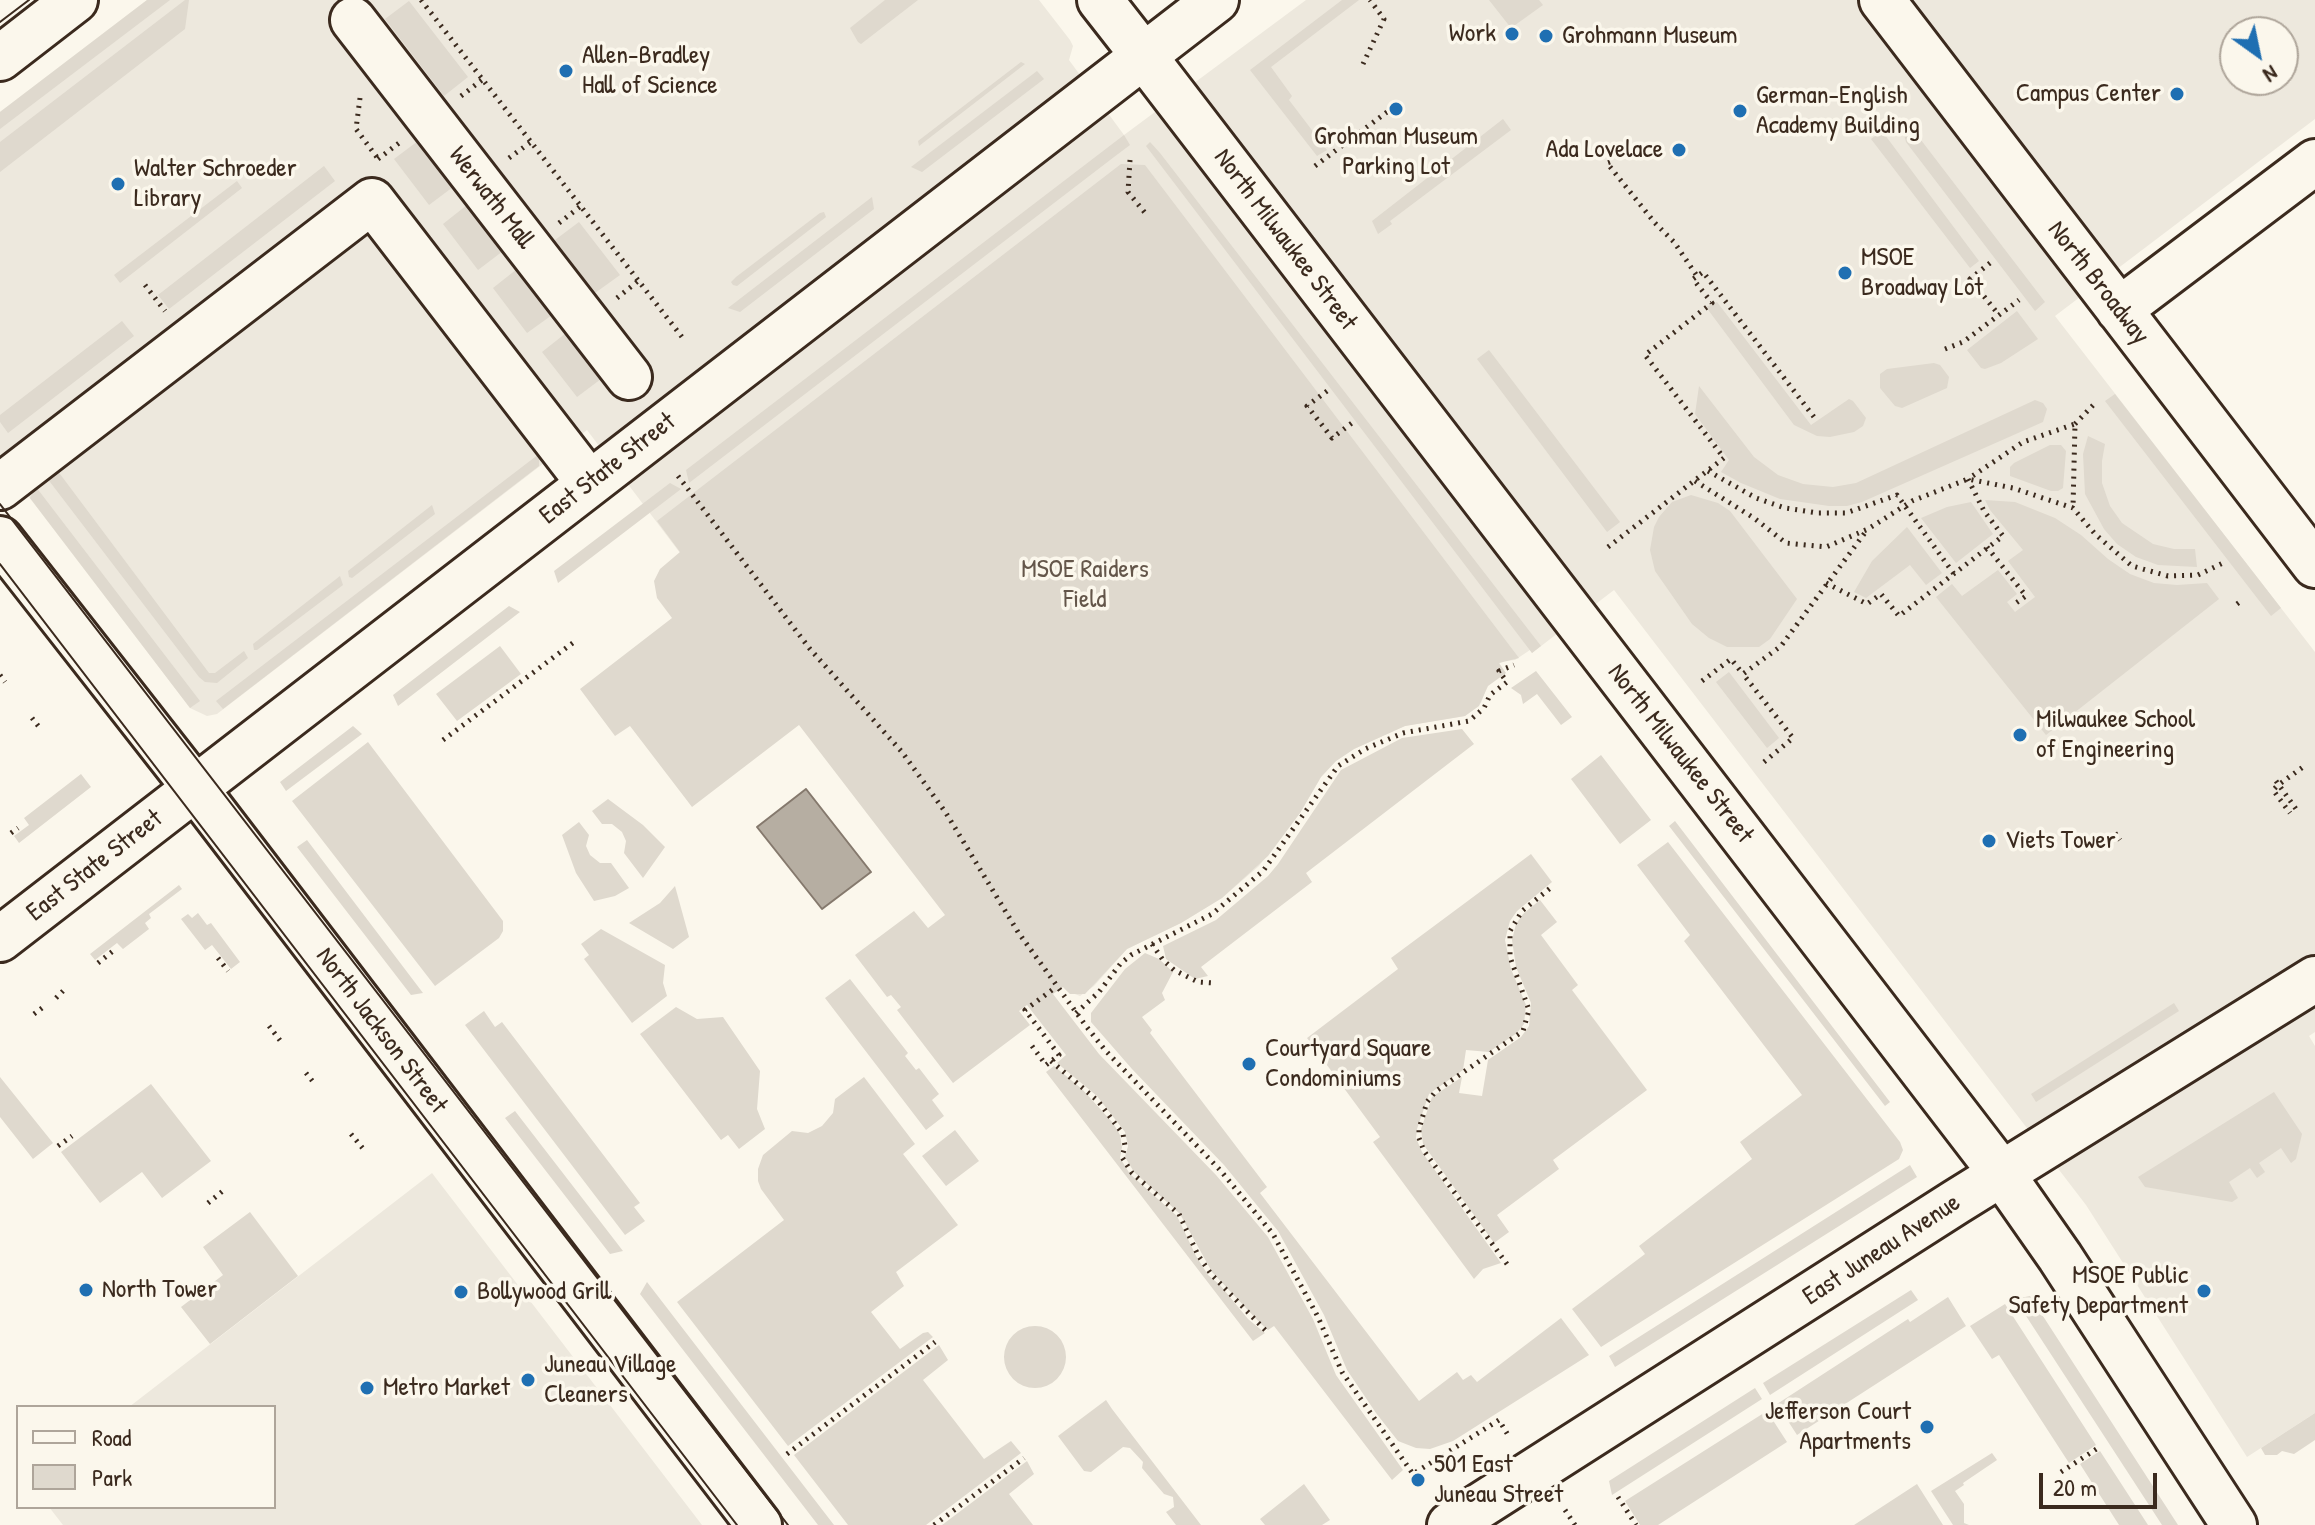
<!DOCTYPE html>
<style>
body{margin:0}
#map{position:relative;width:2315px;height:1525px;overflow:hidden;background:#fbf7ec;font-family:"Patrick Hand",sans-serif}
canvas{display:block}
.legend{position:absolute;left:16px;top:1405px;width:260px;height:104px;box-sizing:border-box;background:#fbf7ec;border:2px solid #aea59a;margin:0;padding:10px 14px;list-style:none;font-size:24px;color:#3b2a1e}
.legend li{display:flex;align-items:center;gap:16px;height:40px}
.legend b{width:40px;border:2px solid #aea59a}
.north{position:absolute;left:2219px;top:16px;width:80px;height:80px;box-sizing:border-box;background:#fbf7ec;border:2px solid #aea59a;border-radius:50%;rotate:147deg;font-size:22px;font-weight:700;line-height:32px;text-align:center;color:#3b2a1e}
.north::after{content:'';display:block;margin:auto;width:28px;height:36px;background:#1f6fb2;clip-path:polygon(50% 0,100% 100%,50% 72%,0 100%)}
.scale{position:absolute;left:2039px;top:1473px;width:118px;height:36px;box-sizing:border-box;border:4px solid #3b2a1e;border-top:0;padding-left:10px;font-size:24px;line-height:28px;white-space:nowrap;color:#3b2a1e;-webkit-text-stroke:6px #fbf7ec;paint-order:stroke}
</style>
<div id="map">
<canvas width="2315" height="1525"></canvas>
<ul class="legend">
<li><b style="height:10px;background:#fbf7ec"></b>Road</li>
<li><b style="height:22px;background:#dfd9ce"></b>Park</li>
</ul>
<div class="north">N</div>
<div class="scale">20 m</div>
</div>
<script>
const ctx = document.querySelector('canvas').getContext('2d');
ctx.lineJoin = 'round';
function fillPath(path, color) { ctx.fillStyle = color; ctx.fill(path, 'evenodd'); }
const toPath = rows => new Path2D(rows.map(r => 'M' + r).join(''));
function strokePath(path, color, width, dash) { ctx.strokeStyle = color; ctx.lineWidth = width; ctx.lineCap = dash ? 'butt' : 'round'; ctx.setLineDash(dash || []); ctx.stroke(path); }
function label(font, color, halo, rows, align = 'center') {
  ctx.font = font + ' "Patrick Hand",sans-serif'; ctx.lineWidth = 7; ctx.setLineDash([]); ctx.textBaseline = 'middle'; ctx.strokeStyle = halo; ctx.fillStyle = color; for (const [text, x, y, turn = 0] of rows) {
    ctx.save(); ctx.translate(x, y); ctx.rotate((+turn || 0) * Math.PI / 180); ctx.textAlign = isNaN(turn) ? turn : align; if (halo) ctx.strokeText(text, 0, 0); ctx.fillText(text, 0, 0); ctx.restore();
  }
}
const built = toPath([
 [147,0,1039,0,1070,40,1073,46,1069,60,1124,135,1306,0,2315,0,2315,119,2055,316,2315,652,2315,1032,2309,1036,2315,1046,2315,1413,2247,1457,2086,1205,1614,590,1532,653,1530,650,1515,660,1503,661,1487,673,1488,683,1481,703,1465,716,1405,726,1354,749,1336,761,1321,777,1300,813,1259,866,1222,898,1181,923,1127,949,1094,986,1080,996,1067,991,708,590,587,430,217,714,207,716,190,708,0,459,0,112],
 [2235,32,2283,32,2283,80,2235,80],
 [432,1173,702,1525,63,1525,49,1507,274,1507,274,1407,129,1407]
]);
const green = toPath([
 [147,0,170,0,0,129,0,112],
 [185,0,189,0,185,29,0,172,0,142],
 [885,0,918,0,861,44,858,42,850,28],
 [1342,0,1359,0,1271,67,1292,96,1289,100,1327,150,1317,156,1250,70],
 [1489,0,1539,0,1543,5,1511,28],
 [409,1,468,77,444,96,385,19],
 [1021,62,1025,64,919,146,918,141],
 [1037,71,1044,79,922,172,911,167],
 [1503,119,1511,130,1390,221,1392,224,1378,234,1372,221],
 [1911,127,2045,302,2035,311,1906,142,1903,131,1905,128],
 [1882,131,1979,261,1970,268,1871,139],
 [1124,135,1130,145,1114,157,689,483,686,470],
 [418,141,453,187,429,205,394,159],
 [1150,142,1160,153,1541,646,1532,653,1146,146],
 [1121,164,1145,165,1519,658,1499,663,1506,673,1488,686,1479,706,1465,716,1405,726,1354,749,1336,761,1321,777,1300,813,1268,856,1222,898,1181,923,1127,949,1085,994,1070,994,1063,987,1053,994,1099,1054,1216,1175,1268,1237,1313,1319,1336,1375,1403,1470,1392,1480,1274,1326,1268,1330,1260,1323,1212,1272,1180,1214,1134,1172,1125,1157,1128,1146,1125,1132,1097,1096,1057,1063,1066,1055,1027,1005,1019,1011,1030,1025,953,1083,897,1010,901,1007,891,995,887,997,855,955,914,911,928,928,945,915,799,725,692,807,630,726,615,736,580,689,672,618,657,598,654,581,660,569,680,552,657,521],
 [324,166,335,181,169,309,158,295],
 [237,181,242,188,120,283,114,275],
 [872,197,874,209,740,312,728,308],
 [467,205,503,251,478,270,443,224],
 [824,212,826,217,737,286,733,285,731,282,736,277,820,213],
 [579,222,620,275,595,293,555,240],
 [517,269,552,315,527,333,493,288],
 [1717,302,1811,425,1849,399,1853,401,1866,418,1863,426,1854,432,1830,437,1817,436,1794,425,1706,307],
 [2017,311,2038,339,2001,363,1985,369,1981,368,1967,350],
 [122,321,134,336,8,433,0,422,0,415],
 [566,333,601,379,577,397,542,352],
 [1489,350,1620,522,1607,532,1477,359],
 [1934,363,1940,365,1949,377,1947,388,1902,408,1895,406,1880,388,1880,374,1887,369],
 [1699,386,1754,457,1778,475,1803,484,1833,487,1856,483,2035,400,2043,403,2047,409,2043,422,1862,502,1847,506,1829,506,1780,499,1741,483,1721,472,1729,460,1695,414],
 [2115,394,2281,608,2271,616,2105,401],
 [2088,436,2105,444,2102,461,2102,483,2110,506,2122,523,2153,544,2174,549,2195,549,2197,567,2158,565,2136,557,2117,544,2104,529,2085,494,2083,454],
 [2050,445,2061,445,2066,451,2063,488,2058,491,2051,491,2010,476,2010,467,2014,463],
 [539,454,539,466,223,709,216,701],
 [57,470,209,673,215,673,244,651,248,658,217,683,205,682,199,677,47,478],
 [670,483,681,489,558,583,554,571],
 [36,487,200,701,190,708,30,498],
 [1691,495,1718,503,1730,511,1797,599,1770,639,1759,647,1727,647,1709,638,1692,624,1655,571,1650,550,1654,527,1659,517,1672,502],
 [1985,500,2015,502,2055,518,2081,535,2108,559,2130,574,2154,583,2177,585,2207,583,2219,599,2046,735,1936,597,1952,584,1962,596,1998,570,2017,594,2007,602,2015,612,2035,597,2008,561,2023,550,1990,510],
 [1971,502,1993,534,1956,563,1921,518,1947,507],
 [432,505,435,514,352,578,349,577,348,571],
 [1907,527,1942,573,1926,585,1910,565,1866,598,1854,592,1872,561],
 [340,576,343,585,257,650,254,650,253,644],
 [509,606,520,612,398,706,393,695],
 [500,646,521,674,457,721,436,694],
 [1536,671,1572,717,1561,725,1537,694,1523,704,1521,695,1511,688],
 [1729,672,1779,738,1767,748,1716,682],
 [353,726,362,734,286,791,280,782],
 [1462,729,1474,744,1306,873,1312,882,1201,967,1208,976,1195,979,1166,959,1163,946,1216,920,1268,876,1278,864,1341,770,1402,738],
 [368,742,503,921,503,931,499,938,435,986,292,801],
 [1601,755,1651,820,1620,844,1571,779],
 [81,774,91,787,19,843,14,836,29,825,24,818],
 [608,799,643,825,665,847,643,878,624,853,626,841,622,832,612,824,602,824,592,811],
 [1675,821,1890,1102,1885,1106,1669,826],
 [579,822,589,835,586,846,590,855,600,863,611,863,629,888,615,896,594,901,576,873,562,835],
 [307,840,423,993,411,995,297,847],
 [1668,842,1900,1142,1903,1150,1899,1159,1601,1347,1572,1309,1645,1254,1639,1246,1752,1159,1740,1142,1802,1095,1684,941,1690,935,1637,865],
 [1531,854,1552,882,1517,911,1510,921,1505,940,1511,969,1526,1005,1524,1024,1517,1033,1489,1052,1466,1050,1463,1070,1429,1094,1417,1129,1416,1138,1422,1152,1501,1263,1483,1269,1474,1279,1373,1142,1380,1137,1307,1038,1398,969,1391,958],
 [179,885,182,889,149,914,151,918,145,923,149,929,123,949,117,943,95,960,90,954],
 [675,886,689,937,673,949,629,923,660,903],
 [1540,900,1557,922,1541,935,1578,985,1572,990,1647,1090,1553,1160,1559,1169,1497,1215,1509,1232,1494,1243,1423,1144,1421,1129,1432,1097,1462,1077,1459,1093,1482,1096,1488,1060,1521,1037,1529,1026,1531,1003,1516,967,1512,940,1516,924,1523,914],
 [198,913,207,925,211,923,240,962,231,969,212,945,205,950,181,919,188,914,192,918],
 [601,929,665,965,663,983,667,996,632,1023,584,959,589,955,581,944],
 [1145,953,1159,959,1173,972,1162,993,1165,1000,1142,1017,1152,1030,1150,1033,1267,1187,1260,1193,1419,1401,1457,1372,1463,1380,1471,1375,1477,1382,1561,1318,1589,1355,1453,1441,1430,1449,1416,1448,1398,1441,1376,1413,1347,1370,1324,1315,1278,1231,1224,1165,1132,1069,1091,1022,1091,1013,1125,969],
 [850,979,908,1053,905,1056,916,1070,919,1068,939,1094,932,1100,944,1116,926,1130,825,998],
 [2174,1003,2179,1011,2036,1102,2031,1094],
 [676,1007,697,1019,723,1017,760,1071,757,1109,765,1129,739,1149,728,1135,721,1140,640,1034],
 [484,1011,495,1027,502,1022,640,1203,634,1207,645,1221,625,1235,465,1025],
 [1054,1066,1082,1089,1113,1123,1120,1135,1122,1147,1120,1158,1130,1174,1177,1216,1196,1256,1208,1275,1220,1285,1248,1319,1265,1333,1253,1341,1046,1072],
 [0,1077,53,1143,33,1159,0,1117],
 [864,1077,915,1144,903,1154,958,1225,896,1272,904,1286,871,1312,900,1349,923,1333,928,1332,933,1337,788,1446,677,1302,784,1220,761,1189,758,1181,758,1169,763,1155,792,1131,808,1133,822,1126,833,1113,835,1099],
 [151,1084,211,1161,162,1198,142,1172,100,1203,61,1152],
 [2274,1092,2302,1134,2296,1159,2291,1163,2281,1148,2259,1163,2265,1172,2257,1178,2250,1168,2229,1182,2238,1198,2232,1202,2145,1187,2138,1177],
 [515,1111,623,1251,610,1254,505,1118],
 [955,1130,979,1161,946,1186,922,1156],
 [1910,1165,1917,1177,1615,1367,1609,1356],
 [250,1212,298,1276,210,1344,181,1307,223,1275,203,1247],
 [647,1282,834,1525,818,1525,640,1294],
 [1911,1290,1918,1300,1770,1395,1763,1383],
 [2030,1296,2178,1525,2162,1525,2015,1299],
 [1948,1297,1966,1326,1797,1435,1777,1404,1908,1319,1910,1322],
 [2005,1304,2096,1445,2069,1463,1999,1355,1992,1359,1970,1326],
 '1004 1357a31 31 0 1 1 62 0a31 31 0 1 1-62 0Z',
 [939,1345,948,1360,923,1380,984,1459,1011,1441,1021,1453,926,1525,848,1525,794,1455],
 [1755,1388,1762,1399,1612,1495,1609,1481],
 [1106,1400,1112,1409,1201,1525,1176,1525,1166,1512,1174,1507,1173,1497,1164,1494,1152,1480,1142,1468,1143,1462,1130,1448,1123,1447,1091,1472,1084,1471,1058,1436],
 [1767,1411,1787,1442,1658,1525,1640,1525,1625,1501],
 [2315,1413,2315,1440,2294,1454,2282,1451,2277,1455,2265,1455,2261,1448],
 [2100,1451,2148,1525,2119,1525,2080,1464],
 [1992,1453,1997,1460,1963,1483,1964,1485,1955,1491,1964,1504,1964,1523,1969,1525,1953,1525,1931,1491],
 [1027,1461,1034,1474,1009,1494,1033,1525,942,1525],
 [1304,1484,1330,1520,1322,1525,1265,1525,1260,1519],
 [1917,1484,1943,1525,1854,1525]
]);
const water = toPath([
 [806,789,871,872,822,909,757,827,806,789]
]);
const path = toPath([
 [421,0,682,337],
 [1363,64,1384,19,1370,0],
 [461,96,482,80],
 [360,98,356,129,379,160],
 [509,158,531,142],
 [378,159,399,143],
 [1130,160,1128,192,1146,214],
 [1610,162,1607,163,1655,223,1674,242,1697,276],
 [1315,166,1395,106],
 [559,223,581,206],
 [1990,263,1970,279,1999,315],
 [145,285,165,311],
 [617,298,638,281],
 [1945,349,1963,342,2019,300],
 [1327,391,1307,406,1322,425,1332,438,1352,423],
 [2075,424,2097,401],
 [1708,471,1756,498,1785,508,1818,513,1846,513,1897,495,1954,574],
 [678,476,810,649,902,752,946,813,1018,932,1086,1026,1105,1050,1220,1170,1273,1234,1318,1317,1342,1372,1413,1474,1499,1420,1508,1435],
 [1695,481,1754,518,1786,543,1826,547,1868,529,1912,501,1968,479,2013,488,2073,508,2095,534,2132,566,2168,576,2198,575,2223,563],
 [1608,547,1724,458,1645,355,1712,303,1693,279,1703,272,1814,417],
 [1987,547,2026,596,2016,603],
 [1826,583,1867,604,1881,594,1899,616,2003,536,1984,511,1968,479,2023,442,2075,424,2073,508],
 [2237,604,2241,601],
 [0,675,5,682],
 [1702,681,1731,659,1743,674],
 [32,718,39,727],
 [443,740,574,642],
 [1764,762,1793,738,1743,674,1781,646,1867,530],
 [2276,781,2296,809],
 [2281,783,2303,767],
 [2276,787,2273,790,2290,813],
 [11,833,18,828],
 [2115,833,2120,840],
 [1152,944,1163,960,1174,970,1198,982,1213,983],
 [218,958,228,971],
 [98,963,113,951],
 [56,998,64,990],
 [1076,1013,1099,992,1121,963,1131,955,1212,914,1263,871,1338,766,1365,749,1403,733,1469,721,1484,708,1490,695,1507,682,1499,671,1514,665],
 [34,1014,42,1008],
 [269,1026,282,1043],
 [1032,1046,1046,1065,1059,1055,1025,1010,1056,987],
 [1051,1061,1098,1101,1123,1134,1125,1146,1122,1157,1132,1173,1179,1214,1198,1255,1211,1274,1267,1332],
 [306,1073,314,1083],
 [351,1134,365,1151],
 [58,1146,72,1136],
 [208,1203,224,1190],
 [1507,1264,1424,1151,1419,1138,1419,1129,1427,1102,1436,1091,1523,1031,1529,1010,1510,957,1510,931,1522,911,1554,885],
 [787,1454,935,1342],
 [2061,1472,2098,1448],
 [1618,1497,1636,1525],
 [1565,1510,1575,1525],
 [934,1525,1024,1458]
]);
const minor = toPath([
 [1882,0,2315,565],
 [353,20,629,377],
 [1143,55,2002,1174,2060,1257,2234,1525],
 [0,58,75,0],
 [2119,310,2315,162],
 [0,487,372,201,589,483],
 [195,788,759,1525],
 [1450,1525,1956,1202,2315,979]
]);
const major = toPath([
 [1100,0,1143,55],
 [0,539,195,788],
 [0,939,1216,0]
]);
const tram = toPath([
 [0,22,29,0],
 [0,504,788,1525],
 [0,564,737,1525]
]);
const markers = [
 [1512,34,8,"#1f6fb2"],
 [1546,36,8,"#1f6fb2"],
 [566,71,8,"#1f6fb2"],
 [2177,94,8,"#1f6fb2"],
 [1396,109,8,"#1f6fb2"],
 [1740,111,8,"#1f6fb2"],
 [1679,150,8,"#1f6fb2"],
 [118,184,8,"#1f6fb2"],
 [1845,273,8,"#1f6fb2"],
 [2020,735,8,"#1f6fb2"],
 [1989,841,8,"#1f6fb2"],
 [1249,1064,8,"#1f6fb2"],
 [86,1290,8,"#1f6fb2"],
 [2204,1291,8,"#1f6fb2"],
 [461,1292,8,"#1f6fb2"],
 [528,1380,8,"#1f6fb2"],
 [367,1388,8,"#1f6fb2"],
 [1927,1427,8,"#1f6fb2"],
 [1418,1480,8,"#1f6fb2"]
];
const poiNames = [
 ["Work",1496,34,"right"],
 ["Grohmann Museum",1562,36],
 ["Allen-Bradley",582,56],
 ["Hall of Science",582,86],
 ["Campus Center",2161,94,"right"],
 ["German-English",1756,96],
 ["Academy Building",1756,126],
 ["Grohman Museum",1396,137,"center"],
 ["Parking Lot",1396,167,"center"],
 ["Ada Lovelace",1663,150,"right"],
 ["Walter Schroeder",134,169],
 ["Library",134,199],
 ["MSOE",1861,258],
 ["Broadway Lot",1861,288],
 ["Milwaukee School",2036,720],
 ["of Engineering",2036,750],
 ["Viets Tower",2005,841],
 ["Courtyard Square",1265,1049],
 ["Condominiums",1265,1079],
 ["MSOE Public",2188,1276,"right"],
 ["Safety Department",2188,1306,"right"],
 ["North Tower",102,1290],
 ["Bollywood Grill",477,1292],
 ["Juneau Village",544,1365],
 ["Cleaners",544,1395],
 ["Metro Market",383,1388],
 ["Jefferson Court",1911,1412,"right"],
 ["Apartments",1911,1442,"right"],
 ["501 East",1434,1465],
 ["Juneau Street",1434,1495]
];
const streetNames = [
 ["Werwath Mall",491,198,52],
 ["North Milwaukee Street",1285,240,53],
 ["North Broadway",2098,283,52],
 ["East State Street",608,469,-38],
 ["North Milwaukee Street",1680,754,52],
 ["East State Street",95,866,-38],
 ["North Jackson Street",381,1031,53],
 ["East Juneau Avenue",1882,1250,-33]
];
const parkNames = [
 ["MSOE Raiders",1085,570],
 ["Field",1085,600]
];
fillPath(built, '#ede8dd');
fillPath(green, '#dfd9ce');
fillPath(water, '#b6aea2');
strokePath(water, '#85796d', 2);
strokePath(minor, '#3b2a1e', 50);
strokePath(major, '#3b2a1e', 50);
strokePath(path, '#3b2a1e', 5, [2, 6]);
strokePath(minor, '#fbf7ec', 44);
strokePath(major, '#fbf7ec', 44);
strokePath(tram, '#3b2a1e', 2);
for (const [x, y, r, color] of markers) { const dot = new Path2D(); dot.arc(x, y, r, 0, 2 * Math.PI); ctx.fillStyle = color; ctx.fill(dot); strokePath(dot, '#fbf7ec', 3); }
label('26px', '#3b2a1e', '#fbf7ec', poiNames, 'left');
label('26px', '#3b2a1e', '#fbf7ec', streetNames);
label('26px', '#64564a', '#fbf7ec', parkNames);
</script>
